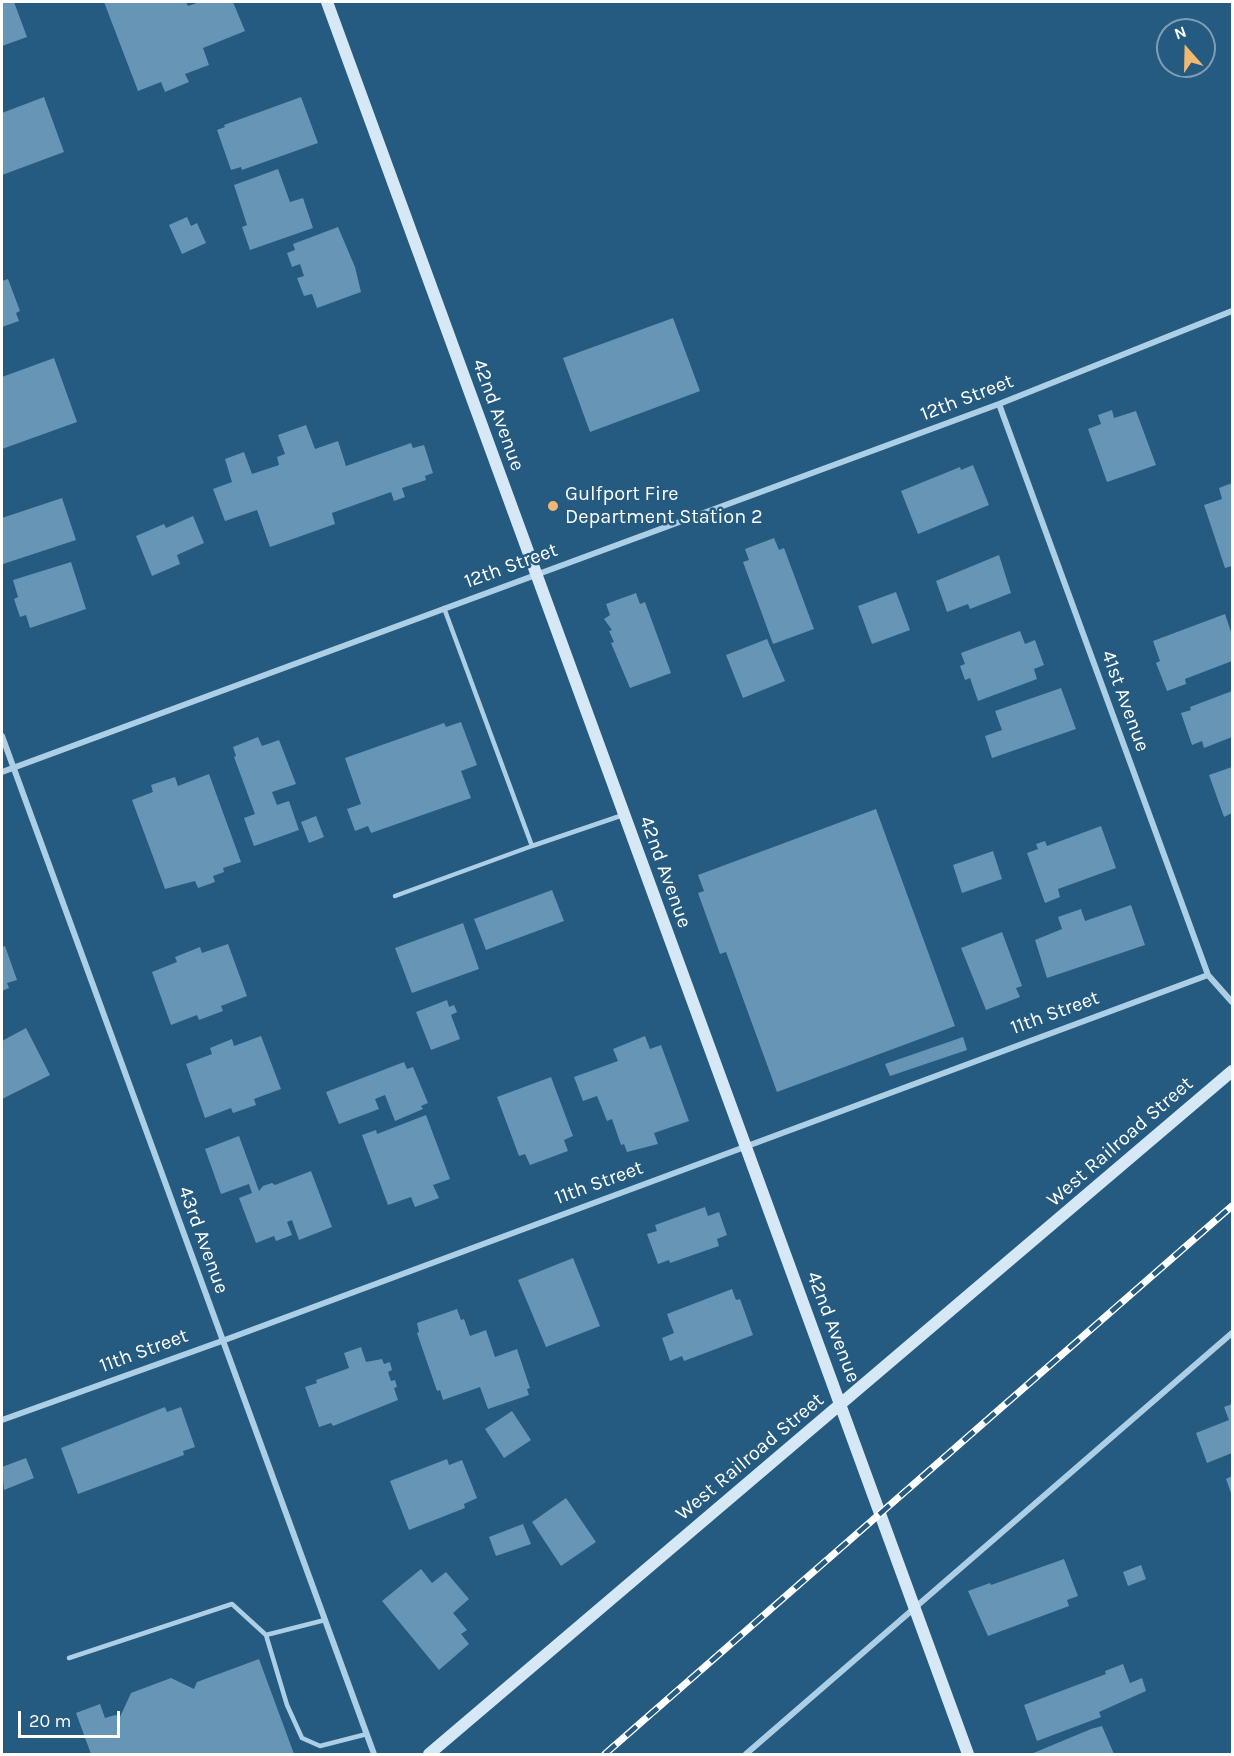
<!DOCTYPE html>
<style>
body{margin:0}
#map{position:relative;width:1234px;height:1756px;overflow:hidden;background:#255b80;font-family:Karla,sans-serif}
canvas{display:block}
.frame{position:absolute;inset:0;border:3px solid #fff;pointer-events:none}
.north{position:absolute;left:1156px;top:18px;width:60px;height:60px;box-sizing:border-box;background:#255b80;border:2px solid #7c9db3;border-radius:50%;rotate:340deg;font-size:16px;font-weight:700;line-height:24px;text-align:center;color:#fff}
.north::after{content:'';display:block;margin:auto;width:21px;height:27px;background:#f0b871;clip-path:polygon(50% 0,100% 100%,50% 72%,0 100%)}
.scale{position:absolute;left:18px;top:1711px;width:102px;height:27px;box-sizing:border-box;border:3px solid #fff;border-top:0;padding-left:8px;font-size:18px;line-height:21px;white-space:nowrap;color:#fff;-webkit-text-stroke:4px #255b80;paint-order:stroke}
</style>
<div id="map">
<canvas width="1234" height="1756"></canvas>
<div class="frame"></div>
<div class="north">N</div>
<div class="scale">20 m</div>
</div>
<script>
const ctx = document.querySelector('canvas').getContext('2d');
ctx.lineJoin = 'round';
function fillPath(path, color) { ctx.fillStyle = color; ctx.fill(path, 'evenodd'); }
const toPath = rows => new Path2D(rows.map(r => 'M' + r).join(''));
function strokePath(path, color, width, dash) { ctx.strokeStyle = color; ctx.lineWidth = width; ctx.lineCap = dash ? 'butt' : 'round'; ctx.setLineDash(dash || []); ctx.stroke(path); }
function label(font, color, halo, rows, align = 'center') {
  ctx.font = font + ' Karla,sans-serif'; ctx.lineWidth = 5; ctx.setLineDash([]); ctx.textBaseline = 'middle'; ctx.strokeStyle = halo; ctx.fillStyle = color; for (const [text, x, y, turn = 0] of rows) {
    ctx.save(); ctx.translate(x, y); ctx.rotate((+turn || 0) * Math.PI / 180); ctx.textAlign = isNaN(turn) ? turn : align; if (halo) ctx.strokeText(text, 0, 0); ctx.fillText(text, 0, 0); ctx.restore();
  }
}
const building = toPath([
 [2,2,14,2,27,37,2,46],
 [104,2,186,2,188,6,200,2,233,2,245,31,203,48,209,65,185,74,189,82,165,92,161,82,138,91],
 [44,97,64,152,2,175,2,113],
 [301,97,318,143,242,170,241,167,231,170,217,130,225,127,224,125],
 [278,169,290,202,303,198,313,228,250,250,242,227,247,225,234,185],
 [187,217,191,226,197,223,206,243,182,254,169,225],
 [338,227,355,267,361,292,317,308,312,294,304,296,297,278,304,276,300,264,292,267,287,253,295,250,293,244],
 [8,279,20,311,16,313,19,321,2,327,2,281],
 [673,318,700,391,590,432,563,358],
 [54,358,77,422,2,449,2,377],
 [1112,410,1114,418,1136,411,1156,465,1107,482,1088,429,1101,424,1098,415],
 [306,425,315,449,338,441,346,466,411,443,413,448,424,445,433,473,425,476,426,480,402,488,405,497,394,501,391,492,332,513,335,524,270,547,257,510,225,521,213,489,232,482,225,459,244,452,252,474,279,465,277,457,285,454,278,435],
 [973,465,989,505,918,534,901,491,960,467,961,470],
 [1232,483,1232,566,1225,568,1204,505,1222,499,1219,488],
 [62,498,76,540,3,564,2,518],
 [193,516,204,543,177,555,180,564,152,576,136,536,164,524,166,528],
 [774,538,779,550,784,548,814,629,773,644,743,562,749,560,745,549],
 [999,555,1011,593,970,609,968,604,947,612,936,581],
 [71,562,86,609,30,628,26,615,20,617,14,599,18,597,13,580],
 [896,592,910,630,872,644,858,606],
 [636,593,640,604,645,602,671,673,630,688,611,643,614,642,609,631,612,630,604,619,610,615,606,604],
 [1225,614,1232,635,1232,661,1185,679,1186,684,1167,691,1156,663,1160,661,1153,641],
 [1020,631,1025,644,1035,640,1044,665,1034,669,1037,679,978,701,970,678,965,680,960,666,965,664,961,653],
 [767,639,785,681,743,698,726,655],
 [1061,688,1076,729,992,758,985,736,1002,730,995,711],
 [1232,691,1232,737,1204,748,1202,741,1192,745,1181,713,1191,710,1190,707],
 [461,722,477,765,461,771,471,798,371,833,368,826,355,831,347,809,361,804,345,758,444,723,446,727],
 [258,737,262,746,279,740,296,784,272,792,277,805,289,801,299,830,254,846,244,818,255,814,234,757,236,756,233,747],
 [1232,767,1232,813,1224,817,1209,775],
 [209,774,241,862,223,868,224,872,213,876,215,882,198,888,195,881,165,889,132,800,153,792,151,785,175,777,178,786],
 [876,809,955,1026,777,1092,726,952,720,954,698,893,704,891,698,875],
 [316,816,324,837,309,843,301,822],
 [1101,826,1116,868,1058,889,1060,897,1045,903,1027,853,1038,849,1036,844,1045,841,1047,846],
 [993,851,1002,879,962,893,953,865],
 [552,890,564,921,486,950,474,919],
 [1131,905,1145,945,1047,978,1035,940,1062,929,1058,917,1081,909,1085,921],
 [463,923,479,969,412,993,395,948],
 [1002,932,1022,986,1016,988,1020,997,986,1010,961,948],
 [228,944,247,996,221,1006,223,1011,199,1020,197,1015,171,1025,152,972,177,962,175,957,200,947,202,953],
 [5,946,17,980,7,983,9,988,2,991,2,947],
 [447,1000,449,1007,454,1005,457,1012,451,1015,460,1039,431,1050,416,1012],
 [26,1028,50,1075,2,1099,2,1041],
 [261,1036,281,1089,254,1099,256,1105,233,1113,231,1108,205,1118,186,1064,212,1054,210,1048,232,1039,234,1046],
 [645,1036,650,1049,661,1045,689,1121,654,1133,658,1144,627,1152,624,1144,621,1145,612,1119,607,1121,597,1096,583,1101,574,1077,618,1061,613,1049],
 [963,1037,967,1050,890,1076,885,1064],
 [404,1062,407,1069,413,1067,428,1103,421,1106,423,1109,395,1121,385,1095,375,1099,379,1109,339,1124,326,1092],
 [551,1077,573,1136,564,1140,568,1151,530,1165,525,1154,519,1156,497,1097],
 [426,1115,450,1179,433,1185,439,1198,415,1207,411,1197,388,1205,362,1135,376,1130,377,1134],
 [239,1136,259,1191,263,1186,272,1183,275,1185,311,1171,332,1227,299,1240,292,1220,287,1222,292,1235,276,1241,274,1236,256,1243,239,1198,252,1193,249,1184,221,1194,205,1149],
 [705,1207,708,1216,719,1212,727,1235,717,1239,719,1246,670,1263,669,1260,658,1264,647,1234,657,1231,655,1225],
 [573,1258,600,1326,546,1347,518,1280],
 [732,1289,736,1300,740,1299,753,1335,684,1361,682,1356,670,1361,662,1338,674,1333,667,1314],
 [457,1309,461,1320,464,1319,470,1336,486,1330,495,1357,517,1349,530,1388,527,1389,529,1395,488,1409,480,1387,443,1400,440,1390,437,1391,417,1333,419,1332,417,1323],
 [361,1347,366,1362,382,1359,384,1364,390,1362,392,1370,388,1372,391,1381,395,1380,397,1387,394,1388,398,1400,333,1426,331,1423,319,1427,305,1387,317,1383,316,1380,349,1368,344,1353],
 [1232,1404,1232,1453,1207,1463,1196,1433,1229,1420,1224,1407],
 [165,1407,167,1412,181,1407,195,1447,183,1451,184,1455,78,1494,61,1448],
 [512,1411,531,1440,504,1458,485,1429],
 [26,1458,34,1478,4,1490,2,1467],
 [447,1459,449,1465,462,1460,477,1498,464,1504,465,1508,409,1530,390,1481],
 [1232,1476,1232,1496,1226,1479],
 [566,1498,596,1542,561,1566,532,1522],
 [523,1524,531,1544,496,1556,489,1537],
 [1064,1559,1078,1596,1067,1600,1069,1606,988,1636,968,1591,990,1583,991,1585],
 [1141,1565,1146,1579,1128,1586,1123,1572],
 [421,1569,432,1583,446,1572,469,1599,453,1613,467,1630,461,1634,469,1644,439,1670,382,1601],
 [259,1659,294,1754,91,1754,76,1713,100,1704,105,1718,115,1715,120,1717,131,1693,171,1678,194,1689,197,1682],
 [1123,1664,1130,1683,1142,1678,1146,1691,1099,1712,1101,1717,1037,1741,1024,1705,1106,1674,1105,1671],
 [1102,1726,1114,1754,1031,1754,1091,1729]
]);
const lane = toPath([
 [444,608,532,846,623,815],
 [395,896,532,846],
 [266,1635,287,1705,302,1738,320,1746,367,1734],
 [69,1658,232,1604,266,1635,325,1620]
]);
const street = toPath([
 [999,404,1208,975,1232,1002],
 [2,736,374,1754],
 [2,772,999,404,1232,311],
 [2,1420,222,1341,1208,975],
 [746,1754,1232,1333]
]);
const secondary = toPath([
 [327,2,968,1754],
 [429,1754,1232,1071]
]);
const rail = toPath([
 [605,1754,1232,1206]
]);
const markers = [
 [553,506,6,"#f0b871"]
];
const streetNames = [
 ["12th Street",967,398,-21],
 ["42nd Avenue",498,415,70],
 ["12th Street",511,566,-20],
 ["41st Avenue",1125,701,70],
 ["42nd Avenue",665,872,70],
 ["11th Street",1055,1013,-20],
 ["West Railroad Street",1120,1142,-41],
 ["11th Street",599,1183,-20],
 ["43rd Avenue",203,1240,70],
 ["42nd Avenue",833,1327,69],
 ["11th Street",144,1351,-20],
 ["West Railroad Street",750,1457,-40]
];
const poiNames = [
 ["Gulfport Fire",565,494],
 ["Department Station 2",565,517]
];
fillPath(building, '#6695b5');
strokePath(lane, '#accfe6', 4.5);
strokePath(street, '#accfe6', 6);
strokePath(secondary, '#d6e8f6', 12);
strokePath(rail, '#fff', 7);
strokePath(rail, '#255b80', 4.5, [14]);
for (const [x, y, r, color] of markers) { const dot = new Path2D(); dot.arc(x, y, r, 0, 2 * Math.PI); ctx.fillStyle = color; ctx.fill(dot); strokePath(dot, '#255b80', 2); }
label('20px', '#fff', '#255b80', streetNames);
label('20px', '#fff', '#255b80', poiNames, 'left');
</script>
